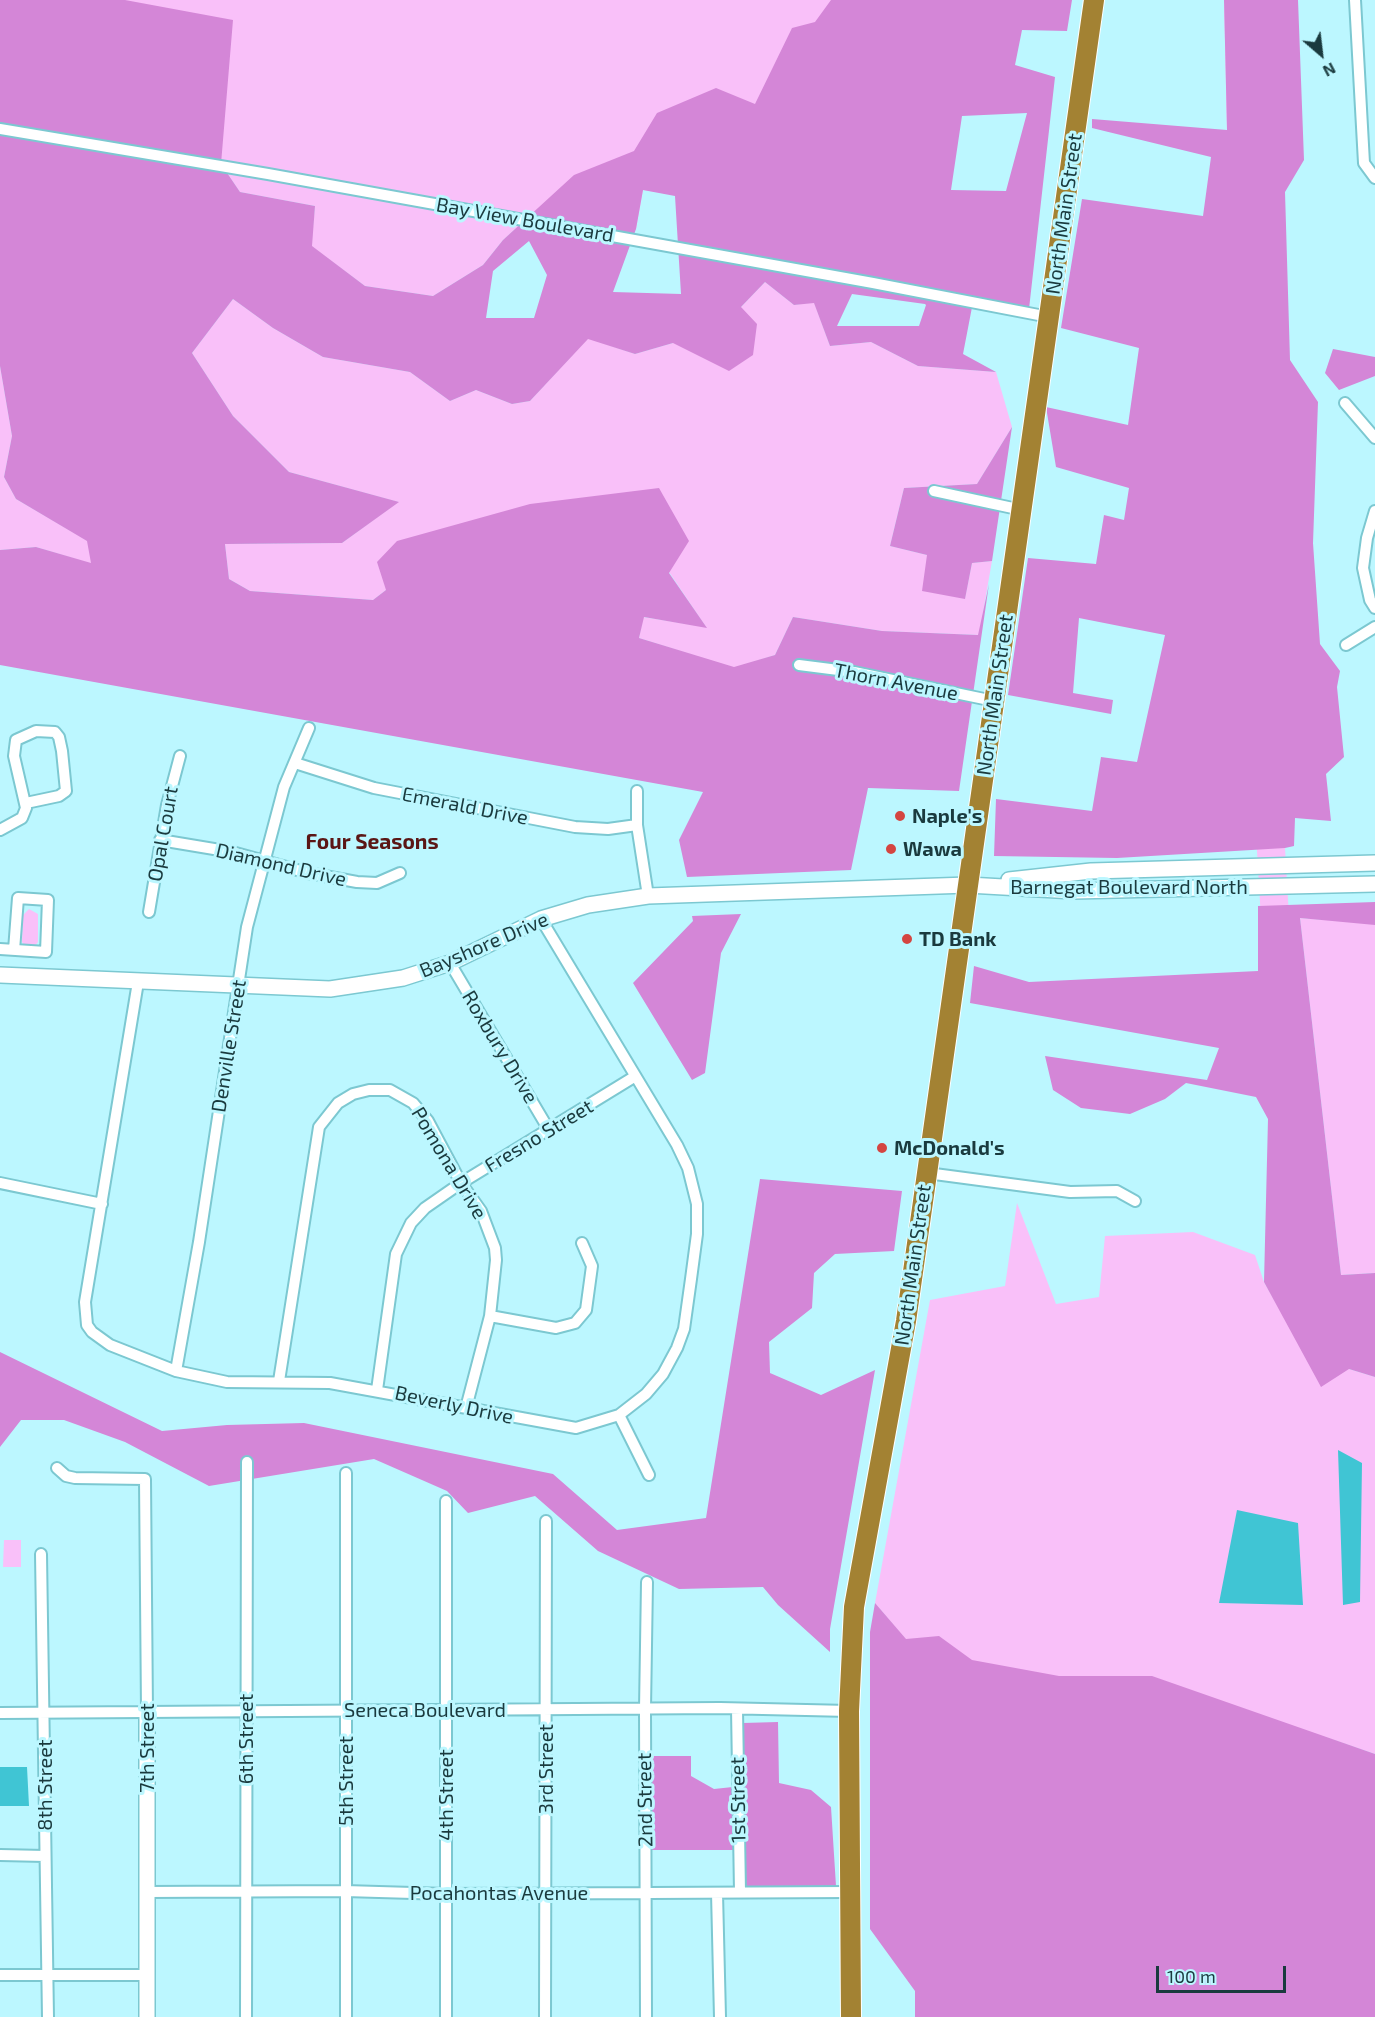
<!DOCTYPE html>
<style>
body{margin:0}
#map{position:relative;width:1375px;height:2017px;overflow:hidden;background:#bcf7ff;font-family:"Exo 2",sans-serif}
canvas{display:block}
.north{position:absolute;left:1291px;top:24px;width:60px;height:60px;-webkit-text-stroke:4px #bcf7ff;paint-order:stroke;rotate:152deg;font-size:16px;font-weight:700;line-height:24px;text-align:center;color:#1a3a3e}
.north::after{content:'';display:block;margin:auto;width:21px;height:27px;background:#1a3a3e;clip-path:polygon(50% 0,100% 100%,50% 72%,0 100%)}
.scale{position:absolute;left:1156px;top:1966px;width:130px;height:27px;box-sizing:border-box;border:3px solid #1a3a3e;border-top:0;padding-left:8px;font-size:18px;line-height:21px;white-space:nowrap;color:#1a3a3e;-webkit-text-stroke:4px #bcf7ff;paint-order:stroke}
</style>
<div id="map">
<canvas width="1375" height="2017"></canvas>
<div class="north">N</div>
<div class="scale">100 m</div>
</div>
<script>
const ctx = document.querySelector('canvas').getContext('2d');
ctx.lineJoin = 'round';
function fillPath(path, color) { ctx.fillStyle = color; ctx.fill(path, 'evenodd'); }
const toPath = rows => new Path2D(rows.map(r => 'M' + r).join(''));
function strokePath(path, color, width, dash) { ctx.strokeStyle = color; ctx.lineWidth = width; ctx.lineCap = dash ? 'butt' : 'round'; ctx.setLineDash(dash || []); ctx.stroke(path); }
function label(font, color, halo, rows, align = 'center') {
  ctx.font = font + ' "Exo 2",sans-serif'; ctx.lineWidth = 6; ctx.setLineDash([]); ctx.textBaseline = 'middle'; ctx.strokeStyle = halo; ctx.fillStyle = color; for (const [text, x, y, turn = 0] of rows) {
    ctx.save(); ctx.translate(x, y); ctx.rotate((+turn || 0) * Math.PI / 180); ctx.textAlign = isNaN(turn) ? turn : align; if (halo) ctx.strokeText(text, 0, 0); ctx.fillText(text, 0, 0); ctx.restore();
  }
}
const green = toPath([
 [0,0,974,0,675,195,643,190,636,229,534,212,503,240,483,265,433,296,365,286,311,246,315,206,240,192,221,164],
 [1224,0,1278,670,1285,848,1302,1138,1349,1369,1375,1377,1375,1754,1325,1737,1280,1870,913,1639,906,1640,875,1603,930,1300,1005,1286,1017,1203,1056,1304,1099,1297,1105,1236,1193,1232,1255,1255,1264,1282,1284,1317,1257,851,1228,176],
 [765,282,794,305,814,302,830,346,871,342,918,366,996,372,1012,427,977,484,904,488,890,546,927,555,965,598,972,563,992,561,979,635,882,631,793,617,775,655,734,668,639,638,643,617,706,627,669,572,386,590,373,600,250,591,229,579,225,544,342,543,398,502,289,472,233,416,192,353,233,299,273,328,323,357,410,372,450,401,476,390,512,404,530,401,588,338,635,354,673,343,741,307],
 [0,366,12,436,4,477,16,499,88,541,92,564,36,547,0,550],
 [1375,902,1375,1273,1341,1275,1300,918,1326,920],
 [29,909,38,914,38,942,35,946,25,947,22,942,23,915],
 [4,1540,21,1540,21,1567,3,1567]
]);
const forest = toPath([
 [0,0,125,0,233,20,221,164,240,192,315,206,312,246,365,286,433,296,483,265,503,240,574,175,634,151,657,113,716,88,755,104,792,28,815,22,831,0,1072,0,1067,31,1022,30,1015,65,1055,77,1029,309,973,302,963,354,996,372,918,366,871,342,830,346,814,303,794,305,765,282,741,307,757,324,753,355,729,371,673,343,635,354,588,339,530,401,512,404,476,390,450,401,410,372,323,357,273,328,233,299,192,353,233,416,289,472,399,502,342,543,225,544,229,579,250,591,373,600,386,590,377,562,397,541,530,504,659,488,689,541,669,573,707,628,644,617,639,638,734,667,775,655,793,617,882,631,978,635,989,584,959,791,868,788,851,870,687,877,679,840,703,792,0,665,0,550,36,547,91,563,87,541,16,499,4,477,12,436,0,366],
 [1027,113,1006,191,951,190,962,116],
 [643,190,675,196,681,294,613,292,636,229],
 [529,241,547,275,534,318,486,318,493,271],
 [852,294,925,304,926,305,919,326,837,326],
 [1224,0,1298,0,1304,160,1285,192,1290,360,1318,402,1313,543,1320,644,1340,671,1337,687,1344,757,1326,774,1331,821,1295,818,1294,846,1285,848,1117,858,994,856,996,799,1092,811,1101,757,1137,762,1165,635,1079,618,1073,693,1113,700,1111,714,1008,695,1028,558,1096,564,1104,515,1124,520,1129,488,1056,467,1046,407,1128,425,1139,348,1061,328,1082,199,1203,216,1211,157,1092,128,1092,119,1227,130],
 [1333,349,1375,357,1375,376,1339,390,1325,373],
 [1012,427,992,561,972,563,965,599,922,591,927,555,890,546,904,488,977,484],
 [1375,902,1375,925,1300,918,1341,1275,1375,1273,1375,1377,1349,1369,1321,1387,1264,1282,1268,1119,1256,1097,1186,1083,1165,1099,1130,1114,1081,1108,1053,1090,1045,1056,1207,1080,1219,1048,970,1003,974,966,1029,982,1258,971,1258,906],
 [741,914,721,953,705,1073,692,1080,633,983,693,921,692,916],
 [760,1179,902,1191,894,1251,835,1254,814,1273,812,1308,769,1342,770,1373,821,1395,875,1370,830,1629,830,1652,778,1605,763,1587,679,1589,598,1551,535,1496,468,1513,447,1491,374,1459,209,1486,125,1442,64,1420,21,1420,0,1447,0,1352,162,1431,227,1425,304,1423,553,1474,617,1530,706,1518],
 [875,1603,906,1639,939,1636,972,1660,1059,1676,1152,1676,1375,1754,1375,2017,915,2017,915,1991,870,1929,870,1632],
 [778,1722,779,1783,811,1790,831,1807,836,1886,745,1886,745,1850,647,1850,651,1756,691,1756,691,1776,714,1789,742,1786,743,1723]
]);
const water = toPath([
 [1338,1450,1362,1463,1360,1602,1343,1605],
 [1237,1510,1298,1523,1303,1605,1219,1603],
 [0,1767,27,1767,29,1806,0,1806]
]);
const street = toPath([
 [1355,0,1364,163,1375,178],
 [0,129,268,174,873,283,1049,317],
 [1345,403,1375,438],
 [934,491,1022,510],
 [1375,511,1367,538,1363,568,1370,600,1375,608],
 [1346,645,1375,627],
 [799,665,854,672,994,701],
 [295,763,374,788,575,827,608,829,637,825],
 [637,791,637,825,648,896],
 [0,830,22,818,26,808,14,756,16,740,36,731,55,732,59,737,62,751,66,791,59,796,26,803],
 [160,840,232,852,308,873,357,882,377,883,400,873],
 [149,912,167,805,180,756],
 [0,949,46,952,48,900,18,898,14,950],
 [450,963,549,1130],
 [138,982,85,1302,87,1325,92,1332,110,1345,176,1371,227,1382,330,1383,576,1428,619,1415,646,1394,663,1374,677,1348,684,1329,691,1279,697,1234,697,1204,688,1168,677,1145,541,919],
 [927,1173,1070,1192,1117,1191,1135,1201],
 [0,1183,102,1204],
 [490,1316,556,1328,575,1323,586,1310,592,1266,582,1243],
 [176,1371,199,1242,247,927,284,787,309,728],
 [279,1381,319,1127,338,1103,353,1094,369,1090,390,1090,413,1103,428,1121,461,1183,481,1211,495,1248,496,1260,490,1316,466,1408],
 [377,1390,396,1254,411,1223,425,1208,461,1183,634,1077],
 [619,1415,649,1475],
 [57,1468,66,1476,75,1478,145,1479,147,1712],
 [346,1473,346,2017],
 [446,1501,446,2017],
 [41,1554,48,2017],
 [737,1709,740,1892],
 [0,1713,720,1708,849,1711],
 [0,1855,45,1856],
 [147,1892,345,1891,447,1894,850,1892],
 [717,1893,720,2017],
 [0,1975,147,1975],
 [246,2017,247,1462],
 [545,2017,546,1521],
 [646,2017,645,1709,647,1582]
]);
const secondary = toPath([
 [1009,880,1091,871,1375,863],
 [0,975,330,989,403,978,450,963,541,919,588,905,648,896,968,885,1074,891,1375,884],
 [147,2017,147,1712]
]);
const highway = toPath([
 [851,2017,849,1711,854,1607,906,1321,1094,0]
]);
const markers = [
 [900,816,6,"#d44541"],
 [891,849,6,"#d44541"],
 [907,939,6,"#d44541"],
 [882,1148,6,"#d44541"]
];
const streetNames = [
 ["North Main Street",1064,214,-82],
 ["Bay View Boulevard",525,220,10],
 ["Thorn Avenue",896,682,11],
 ["North Main Street",995,695,-82],
 ["Emerald Drive",465,806,11],
 ["Opal Court",163,834,-80],
 ["Diamond Drive",281,865,13],
 ["Barnegat Boulevard North",1129,887],
 ["Bayshore Drive",484,945,-23],
 ["Denville Street",229,1046,-81],
 ["Roxbury Drive",500,1047,59],
 ["Fresno Street",539,1136,-31],
 ["Pomona Drive",449,1163,59],
 ["North Main Street",913,1265,-82],
 ["Beverly Drive",454,1405,12],
 ["Seneca Boulevard",425,1710],
 ["6th Street",246,1739,-90],
 ["7th Street",147,1748,-90],
 ["3rd Street",546,1769,-90],
 ["5th Street",346,1781,-90],
 ["8th Street",45,1785,-90],
 ["4th Street",446,1795,-90],
 ["2nd Street",645,1800,-91],
 ["1st Street",738,1800,-91],
 ["Pocahontas Avenue",499,1893]
];
const poiNames = [
 ["Naple's",912,816],
 ["Wawa",903,849],
 ["TD Bank",919,939],
 ["McDonald's",894,1148]
];
const neighbourhoodNames = [
 ["Four Seasons",372,842]
];
fillPath(green, '#f9c0f9');
fillPath(forest, '#d486d7');
fillPath(water, '#40c5d4');
strokePath(street, '#7cc8d1', 14);
strokePath(secondary, '#7cc8d1', 18);
strokePath(highway, '#fff', 22);
strokePath(street, '#fff', 10);
strokePath(secondary, '#fff', 15);
strokePath(highway, '#a38233', 20);
for (const [x, y, r, color] of markers) { const dot = new Path2D(); dot.arc(x, y, r, 0, 2 * Math.PI); ctx.fillStyle = color; ctx.fill(dot); strokePath(dot, '#bcf7ff', 2); }
label('20px', '#1a3a3e', '#bcf7ff', streetNames);
label('bold 20px', '#1a3a3e', '#bcf7ff', poiNames, 'left');
label('bold 21px', '#5b1615', '#bcf7ff', neighbourhoodNames);
</script>
